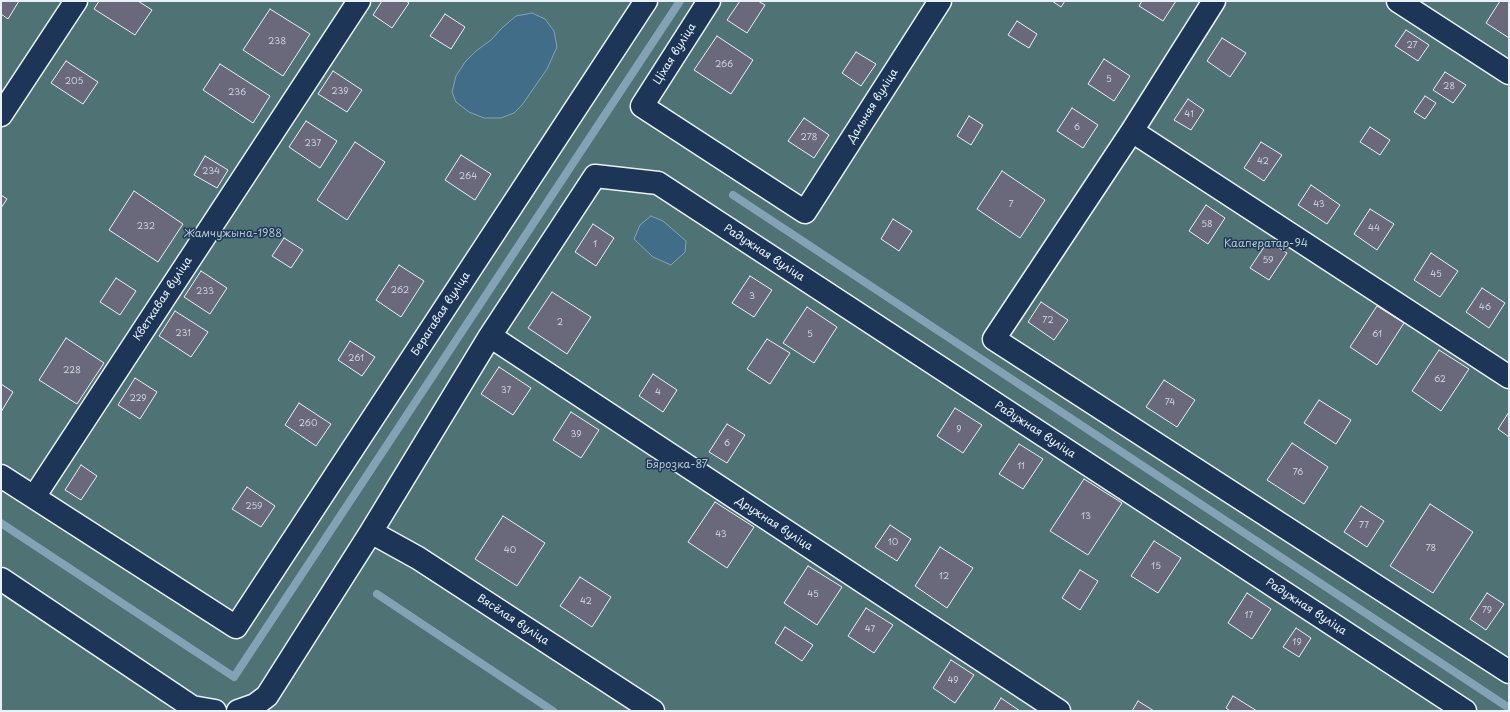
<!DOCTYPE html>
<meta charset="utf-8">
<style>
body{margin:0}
#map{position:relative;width:1510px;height:712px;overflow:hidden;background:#1d3557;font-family:"Playpen Sans",sans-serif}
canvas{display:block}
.frame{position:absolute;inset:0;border:2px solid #e8f1f8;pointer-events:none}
</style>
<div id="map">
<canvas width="1510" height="712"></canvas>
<div class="frame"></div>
</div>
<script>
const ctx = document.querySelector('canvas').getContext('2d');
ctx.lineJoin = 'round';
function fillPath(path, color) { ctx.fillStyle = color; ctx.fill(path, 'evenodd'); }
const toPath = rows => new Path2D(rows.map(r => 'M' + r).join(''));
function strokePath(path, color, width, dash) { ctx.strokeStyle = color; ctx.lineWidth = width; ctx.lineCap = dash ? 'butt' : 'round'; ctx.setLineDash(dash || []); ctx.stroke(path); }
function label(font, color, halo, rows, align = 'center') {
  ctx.font = font + ' "Playpen Sans",sans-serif'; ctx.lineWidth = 3; ctx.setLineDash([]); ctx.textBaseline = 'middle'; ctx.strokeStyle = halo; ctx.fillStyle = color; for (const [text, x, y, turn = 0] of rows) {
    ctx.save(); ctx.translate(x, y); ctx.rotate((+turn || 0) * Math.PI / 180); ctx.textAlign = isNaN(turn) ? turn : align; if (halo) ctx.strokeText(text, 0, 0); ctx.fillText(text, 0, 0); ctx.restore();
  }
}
const green = toPath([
 [1,1,1509,1,1509,711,1,711]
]);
const water = toPath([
 [532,13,545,19,554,31,557,47,547,69,522,105,514,113,501,118,484,118,469,112,456,102,452,92,456,76,465,62,476,51,491,40,502,28,516,16,532,13],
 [651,216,663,221,686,241,685,252,671,265,653,257,634,239,640,225,651,216]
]);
const stream = toPath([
 [733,195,1509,708],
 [1,523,234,677,680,1],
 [377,594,553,711]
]);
const building = toPath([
 [1,1,19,1,8,19,1,14,1,1],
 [99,1,138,1,152,10,135,35,94,9,99,1],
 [382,1,406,1,409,3,392,28,373,15,382,1],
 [740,1,758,1,765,5,747,33,727,20,740,1],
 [1052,1,1065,1,1061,7,1052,1],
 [1142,1,1176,1,1163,21,1139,6,1142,1],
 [1500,1,1509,1,1509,38,1486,23,1500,1],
 [270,9,310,34,283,76,243,50,270,9],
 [445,14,465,27,451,49,430,36,445,14],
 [1017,21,1037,34,1029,48,1008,35,1017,21],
 [1406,30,1429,45,1418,61,1395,46,1406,30],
 [717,36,753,60,731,94,694,70,717,36],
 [1222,38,1246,53,1230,77,1207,61,1222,38],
 [856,52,876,64,861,86,842,73,856,52],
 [1104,59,1130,76,1114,101,1088,84,1104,59],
 [66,61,98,82,83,104,51,83,66,61],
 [220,64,270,96,253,123,203,90,220,64],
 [333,71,362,90,347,112,318,94,333,71],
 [1445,72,1466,85,1453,103,1433,90,1445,72],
 [1425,96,1436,103,1425,119,1414,112,1425,96],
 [1188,99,1204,110,1191,130,1174,120,1188,99],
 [1072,108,1098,125,1083,148,1057,131,1072,108],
 [969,116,983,125,971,145,957,136,969,116],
 [804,118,829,135,814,158,788,141,804,118],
 [306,121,337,141,320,168,289,147,306,121],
 [1370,127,1390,140,1380,155,1360,142,1370,127],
 [355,142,385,162,347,220,317,200,355,142],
 [1261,142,1282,155,1264,181,1244,168,1261,142],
 [461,155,491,174,475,200,445,180,461,155],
 [205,156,228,170,217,188,194,175,205,156],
 [1002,171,1045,200,1020,238,977,209,1002,171],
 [1311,185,1340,205,1327,224,1298,205,1311,185],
 [134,191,183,224,158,262,109,230,134,191],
 [1,195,7,199,1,208,1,195],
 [1206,205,1225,218,1208,244,1189,231,1206,205],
 [1370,209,1394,224,1377,250,1354,234,1370,209],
 [893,219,912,231,899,251,881,239,893,219],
 [593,224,614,238,596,266,575,252,593,224],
 [284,238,303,250,291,268,272,256,284,238],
 [1268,241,1287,253,1269,280,1250,268,1268,241],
 [1431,253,1458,271,1440,297,1414,280,1431,253],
 [399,265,424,281,401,317,376,300,399,265],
 [201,271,227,288,210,314,184,297,201,271],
 [750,276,772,290,754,317,732,303,750,276],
 [116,278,136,291,120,315,100,302,116,278],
 [1482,288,1505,303,1489,328,1466,312,1482,288],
 [552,292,591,317,567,354,528,328,552,292],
 [1041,302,1068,320,1054,340,1028,322,1041,302],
 [1377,306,1404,323,1377,365,1350,347,1377,306],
 [807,307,837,327,814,363,783,343,807,307],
 [175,311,208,332,191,357,159,336,175,311],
 [66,338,104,363,77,404,39,380,66,338],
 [767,339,790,353,770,384,747,369,767,339],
 [350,341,375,357,362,376,338,360,350,341],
 [1439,350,1469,369,1441,411,1412,391,1439,350],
 [499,367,531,388,513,415,481,394,499,367],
 [653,374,677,390,663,412,639,396,653,374],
 [135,378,157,392,140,419,118,405,135,378],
 [1164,380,1195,400,1177,427,1146,407,1164,380],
 [1,384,13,392,1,412,1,384],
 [1319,400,1351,420,1336,444,1304,423,1319,400],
 [299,403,331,424,316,446,285,425,299,403],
 [955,408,982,425,963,453,937,436,955,408],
 [571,412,599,430,581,458,553,440,571,412],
 [1509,412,1509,437,1498,429,1509,412],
 [727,424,745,435,727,463,709,452,727,424],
 [1292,443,1328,467,1304,504,1267,480,1292,443],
 [1019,444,1043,459,1023,489,999,474,1019,444],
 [81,465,97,476,81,500,65,490,81,465],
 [1084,479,1122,503,1088,555,1050,531,1084,479],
 [247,487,275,506,261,527,232,509,247,487],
 [715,502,754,527,727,568,688,542,715,502],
 [1430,504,1473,532,1433,593,1390,566,1430,504],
 [1361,506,1384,521,1367,547,1344,532,1361,506],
 [503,516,545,543,517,586,475,559,503,516],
 [890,525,911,539,897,561,875,547,890,525],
 [1154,541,1181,558,1158,593,1131,576,1154,541],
 [940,547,973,568,947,608,915,586,940,547],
 [808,566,842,587,817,625,784,603,808,566],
 [1080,570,1098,581,1080,610,1062,598,1080,570],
 [580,577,611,597,592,627,560,606,580,577],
 [1247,593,1271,609,1252,639,1228,623,1247,593],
 [1487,593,1504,604,1486,630,1470,619,1487,593],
 [866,608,893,625,874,653,848,636,866,608],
 [785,627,813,645,802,661,775,643,785,627],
 [1296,628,1311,638,1299,657,1283,647,1296,628],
 [951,660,974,675,955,703,933,688,951,660],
 [1233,696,1257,711,1230,711,1226,708,1233,696],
 [1001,698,1020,711,993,711,1001,698],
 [1138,701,1154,711,1132,711,1138,701]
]);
const minor = toPath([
 [709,1,642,106,805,212,940,1],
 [1214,1,1132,131,994,339,1509,672],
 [1398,1,1509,73],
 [1,115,76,1],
 [1132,131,1509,377],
 [490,336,1059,711],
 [1,476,236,627,646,1],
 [34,497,359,1],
 [371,532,418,558,653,711],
 [1,579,192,707,215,711],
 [238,711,255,705,267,696,371,532,490,336,595,176,658,183,1465,711]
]);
const numberNames = [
 ["238",277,42],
 ["27",1412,46],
 ["266",724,65],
 ["5",1109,80],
 ["205",74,82],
 ["28",1449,87],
 ["239",340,92],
 ["236",237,93],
 ["41",1189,115],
 ["6",1077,128],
 ["278",809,138],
 ["237",313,144],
 ["42",1263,162],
 ["234",211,172],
 ["264",468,177],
 ["7",1011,205],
 ["43",1319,205],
 ["58",1207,225],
 ["232",146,227],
 ["44",1374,229],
 ["1",595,245],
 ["59",1268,261],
 ["45",1436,275],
 ["262",400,291],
 ["233",205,292],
 ["3",752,297],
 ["46",1485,308],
 ["72",1048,321],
 ["2",560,323],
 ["231",183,334],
 ["5",810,335],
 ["61",1377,335],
 ["261",356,359],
 ["228",72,371],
 ["62",1440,380],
 ["37",506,391],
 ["4",658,393],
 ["229",138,399],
 ["74",1170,403],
 ["260",308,424],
 ["9",959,430],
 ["39",576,435],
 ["6",727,444],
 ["11",1021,467],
 ["76",1298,473],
 ["259",254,507],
 ["13",1086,517],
 ["77",1364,526],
 ["43",721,535],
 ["10",893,543],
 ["78",1431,549],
 ["40",510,551],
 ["15",1156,567],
 ["12",944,577],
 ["45",813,595],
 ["42",586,602],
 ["79",1487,611],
 ["17",1249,616],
 ["47",870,630],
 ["19",1297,643],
 ["49",953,681]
];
const streetNames = [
 ["Ціхая вуліца",675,54,-58],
 ["Дальняя вуліца",873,106,-58],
 ["Радужная вуліца",764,253,33],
 ["Кветкавая вуліца",163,299,-57],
 ["Берагавая вуліца",441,314,-57],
 ["Радужная вуліца",1035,430,33],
 ["Дружная вуліца",774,524,33],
 ["Радужная вуліца",1306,607,33],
 ["Вясёлая вуліца",513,620,33]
];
const parkNames = [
 ["Жамчужына-1988",233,234],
 ["Кааператар-94",1266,244],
 ["Бярозка-87",677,465]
];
fillPath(green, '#4f7274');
fillPath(water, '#426d88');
strokePath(water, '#84a2b5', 1);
strokePath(stream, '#84a2b5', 8);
fillPath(building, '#6a697b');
strokePath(building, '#e8f1f8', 1);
strokePath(minor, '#e8f1f8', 25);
strokePath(minor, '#1d3557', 22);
label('9px', '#c8cfd9', null, numberNames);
label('11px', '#e8f1f8', '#1d3557', streetNames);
label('11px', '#b2c5ca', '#1d3557', parkNames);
</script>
